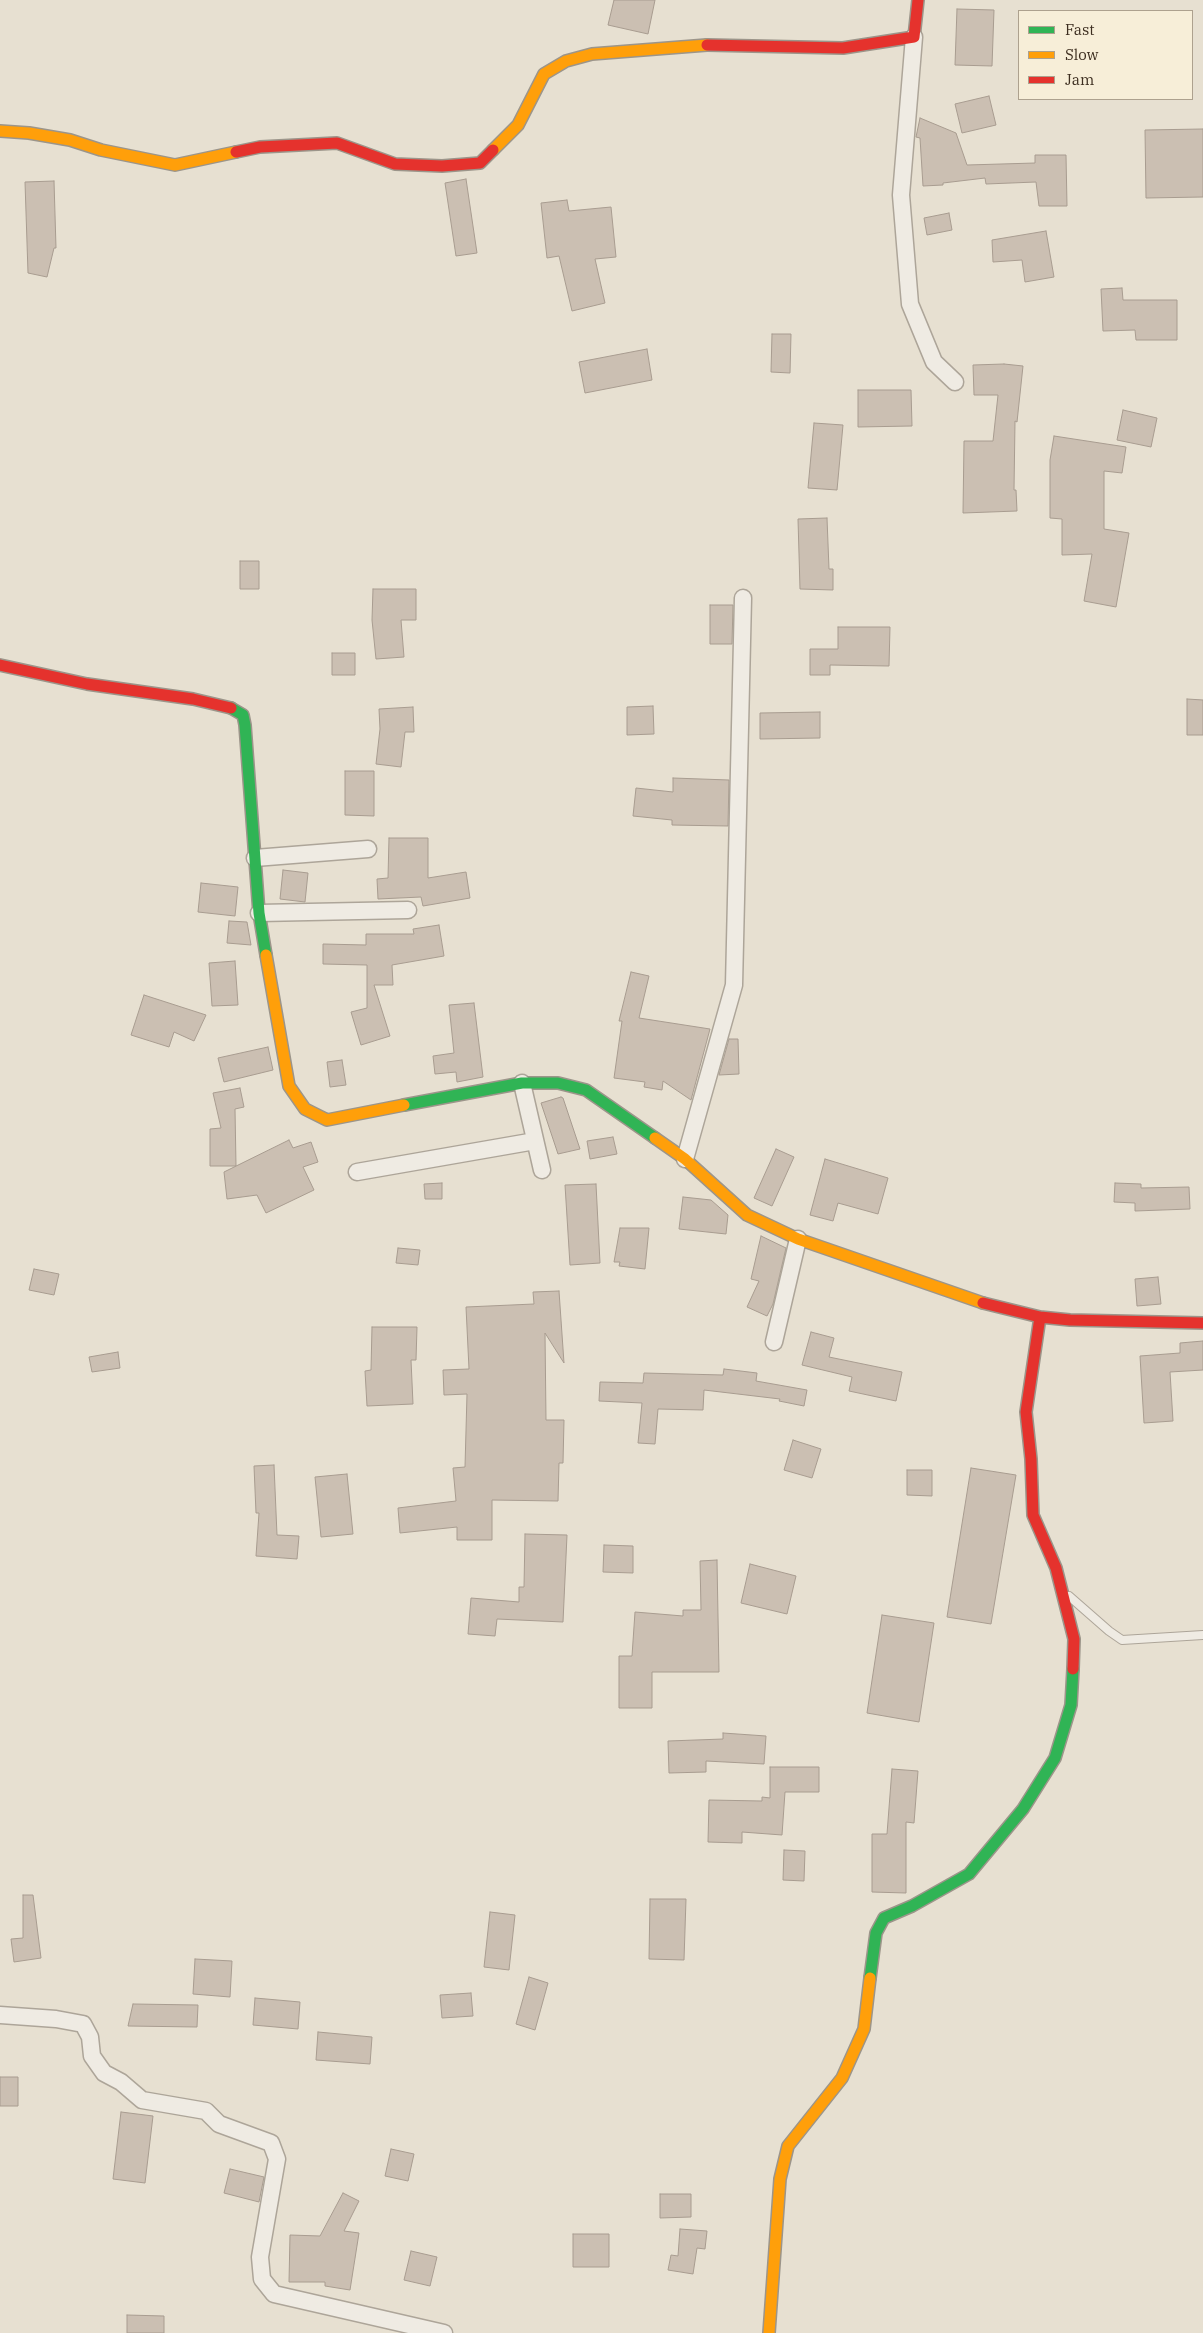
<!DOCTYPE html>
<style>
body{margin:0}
#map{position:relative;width:1203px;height:2333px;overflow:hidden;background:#e7e0d1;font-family:"IBM Plex Serif",serif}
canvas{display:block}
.legend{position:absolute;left:1018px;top:10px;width:175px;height:90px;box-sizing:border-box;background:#f7eed8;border:1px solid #ada18e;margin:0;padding:6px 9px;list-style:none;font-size:15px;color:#3d2e20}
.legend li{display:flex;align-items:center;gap:10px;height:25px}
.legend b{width:25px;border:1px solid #ada18e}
</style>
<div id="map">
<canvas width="1203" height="2333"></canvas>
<ul class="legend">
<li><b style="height:6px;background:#30b455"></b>Fast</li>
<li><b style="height:6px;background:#ff9f0a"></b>Slow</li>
<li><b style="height:6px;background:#e5322d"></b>Jam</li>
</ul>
</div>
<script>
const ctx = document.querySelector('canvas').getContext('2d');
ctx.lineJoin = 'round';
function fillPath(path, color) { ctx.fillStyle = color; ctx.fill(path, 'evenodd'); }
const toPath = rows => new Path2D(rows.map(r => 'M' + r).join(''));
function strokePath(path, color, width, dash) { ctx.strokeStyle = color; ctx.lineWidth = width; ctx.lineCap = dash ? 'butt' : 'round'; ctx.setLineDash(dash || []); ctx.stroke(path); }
const building = toPath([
 [614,0,655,0,648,34,608,25,614,0],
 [957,9,994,10,992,66,955,65,957,9],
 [989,96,996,125,962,133,955,104,989,96],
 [920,118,956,133,967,165,1035,163,1035,155,1066,155,1067,206,1039,206,1036,182,986,184,985,178,943,183,943,185,923,186,920,138,916,137,920,118],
 [1203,129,1203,197,1146,198,1145,130,1203,129],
 [466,179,477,253,456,256,445,183,466,179],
 [54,181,56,248,54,248,47,277,28,273,25,182,54,181],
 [567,200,569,211,611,207,616,257,595,259,605,303,572,311,559,256,547,258,541,203,567,200],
 [949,213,952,230,927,235,924,218,949,213],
 [1046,231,1054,277,1025,282,1022,260,993,262,992,240,1046,231],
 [1122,288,1123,300,1177,300,1177,340,1136,340,1135,330,1103,331,1101,289,1122,288],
 [772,334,791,334,790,373,771,372,772,334],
 [647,349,652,380,585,393,579,362,647,349],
 [1004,364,1023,366,1017,422,1015,421,1014,490,1016,490,1017,511,963,513,964,441,993,441,998,395,974,395,973,365,1004,364],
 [858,390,911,390,912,426,858,427,858,390],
 [1123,410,1157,418,1151,447,1117,440,1123,410],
 [814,423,843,425,837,490,808,488,814,423],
 [1054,436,1126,447,1122,473,1104,471,1104,529,1129,533,1116,607,1084,601,1092,554,1062,555,1062,519,1050,518,1050,460,1054,436],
 [827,518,829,569,833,569,833,590,800,589,798,519,827,518],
 [240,561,259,561,259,589,240,589,240,561],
 [373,589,416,589,416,620,401,620,404,657,376,659,372,620,373,589],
 [710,605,733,605,732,644,710,644,710,605],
 [838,627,890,627,889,666,830,665,830,675,810,675,810,649,838,649,838,627],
 [332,653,355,653,355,675,332,675,332,653],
 [1187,699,1203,700,1203,735,1187,735,1187,699],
 [653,706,654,734,627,735,627,707,653,706],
 [413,707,414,732,405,732,401,767,376,764,380,729,379,709,413,707],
 [820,712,820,738,760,739,760,713,820,712],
 [345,771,374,771,374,816,345,815,345,771],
 [673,778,729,780,728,826,672,825,672,820,633,816,636,788,673,792,673,778],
 [389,838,428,838,428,878,466,872,470,898,423,906,421,897,378,899,377,879,388,878,389,838],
 [283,870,308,873,305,902,280,899,283,870],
 [201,883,238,887,235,916,198,912,201,883],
 [229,921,247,922,251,945,227,943,229,921],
 [439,925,444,956,392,965,393,985,374,985,390,1036,361,1045,351,1012,367,1008,367,965,323,964,323,944,366,945,366,934,414,934,413,929,439,925],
 [235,961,238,1005,212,1006,209,963,235,961],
 [631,972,649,976,639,1018,710,1029,691,1100,663,1081,662,1090,644,1087,645,1082,614,1078,622,1021,619,1021,631,972],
 [144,995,206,1015,194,1041,174,1032,169,1047,131,1035,144,995],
 [474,1003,483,1077,457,1082,456,1072,435,1074,433,1056,454,1053,449,1005,474,1003],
 [729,1039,738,1039,739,1074,719,1075,729,1039],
 [268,1047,273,1070,224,1082,218,1058,268,1047],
 [342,1060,346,1085,330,1087,327,1062,342,1060],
 [240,1088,244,1107,235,1109,236,1166,210,1166,210,1129,221,1128,213,1093,240,1088],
 [561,1097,563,1098,580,1149,558,1154,541,1103,561,1097],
 [613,1137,617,1154,590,1159,587,1141,613,1137],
 [289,1140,293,1148,311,1142,318,1162,303,1167,314,1190,266,1213,257,1195,227,1199,224,1172,289,1140],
 [776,1149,794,1157,772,1206,754,1198,776,1149],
 [825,1159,888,1178,878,1214,838,1203,833,1221,810,1215,825,1159],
 [442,1183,442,1199,425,1199,424,1184,442,1183],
 [1115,1183,1141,1184,1141,1188,1189,1187,1190,1209,1135,1211,1135,1203,1114,1202,1115,1183],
 [596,1184,600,1263,570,1265,565,1185,596,1184],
 [683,1197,711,1200,728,1215,726,1234,679,1229,683,1197],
 [620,1228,649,1228,645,1269,619,1266,620,1262,614,1262,620,1228],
 [761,1236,786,1248,773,1304,767,1316,747,1307,759,1281,751,1279,761,1236],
 [398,1248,420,1250,418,1265,396,1263,398,1248],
 [34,1269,59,1274,54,1295,29,1290,34,1269],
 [1158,1277,1161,1304,1137,1306,1135,1279,1158,1277],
 [559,1291,564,1363,545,1333,546,1420,564,1420,563,1463,559,1463,558,1501,492,1500,492,1540,457,1540,457,1527,400,1533,398,1508,456,1501,453,1468,465,1467,467,1394,444,1395,443,1370,469,1369,466,1307,534,1304,533,1292,559,1291],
 [372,1327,417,1327,416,1360,411,1360,413,1404,367,1406,365,1371,371,1370,372,1327],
 [811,1332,834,1338,829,1357,902,1372,896,1401,849,1391,852,1377,802,1365,811,1332],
 [1203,1341,1203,1370,1170,1372,1173,1421,1144,1423,1140,1356,1180,1353,1180,1343,1203,1341],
 [118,1352,120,1368,92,1372,89,1357,118,1352],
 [724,1369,757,1373,756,1381,807,1390,804,1406,779,1401,780,1399,704,1390,703,1410,658,1409,655,1444,638,1443,642,1403,599,1401,600,1382,643,1383,644,1373,723,1375,724,1369],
 [793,1440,821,1449,812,1478,784,1470,793,1440],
 [274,1465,277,1535,299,1536,297,1559,256,1556,259,1513,256,1513,254,1466,274,1465],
 [971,1468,1016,1475,991,1624,947,1617,971,1468],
 [907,1470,932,1470,932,1496,907,1495,907,1470],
 [347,1474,353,1534,321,1537,315,1477,347,1474],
 [525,1534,567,1535,563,1622,497,1619,495,1636,468,1634,471,1598,519,1602,519,1587,524,1587,525,1534],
 [604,1545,633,1546,633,1573,603,1572,604,1545],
 [717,1560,719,1672,652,1672,652,1708,619,1708,619,1656,632,1656,635,1612,683,1616,683,1610,701,1610,700,1561,717,1560],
 [750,1564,796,1576,787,1614,741,1603,750,1564],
 [882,1615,934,1623,919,1722,867,1713,882,1615],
 [723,1733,766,1736,764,1764,706,1761,706,1772,669,1773,668,1741,723,1739,723,1733],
 [770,1767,819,1767,819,1792,785,1792,782,1835,742,1832,742,1843,708,1842,709,1800,762,1801,762,1797,770,1798,770,1767],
 [892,1769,918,1771,914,1823,906,1822,906,1893,872,1892,872,1834,887,1834,892,1769],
 [784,1850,805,1851,804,1881,783,1880,784,1850],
 [23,1895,33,1895,41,1958,14,1962,11,1939,23,1938,23,1895],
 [650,1899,686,1899,684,1960,649,1959,650,1899],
 [490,1912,515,1915,509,1970,484,1967,490,1912],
 [195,1959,232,1961,230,1997,193,1994,195,1959],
 [529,1977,548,1983,535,2030,516,2024,529,1977],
 [471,1993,473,2016,442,2018,440,1995,471,1993],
 [255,1998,300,2002,298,2029,253,2025,255,1998],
 [133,2004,198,2005,197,2027,128,2026,133,2004],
 [318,2032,372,2037,370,2064,316,2060,318,2032],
 [0,2077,18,2077,18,2106,0,2106,0,2077],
 [121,2112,153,2116,145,2183,113,2179,121,2112],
 [391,2149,414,2154,408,2181,385,2176,391,2149],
 [230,2169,264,2177,259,2202,224,2193,230,2169],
 [343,2193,359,2201,344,2231,359,2233,350,2290,325,2286,325,2282,289,2282,290,2235,320,2236,343,2193],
 [660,2194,691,2194,691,2217,660,2218,660,2194],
 [680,2229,707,2231,705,2249,697,2248,693,2274,668,2270,671,2255,678,2256,680,2229],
 [573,2234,609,2234,609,2267,573,2267,573,2234],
 [411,2251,437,2257,430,2286,404,2280,411,2251],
 [127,2315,164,2316,164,2333,127,2333,127,2315]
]);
const lane = toPath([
 [1069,1596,1109,1631,1122,1640,1203,1635]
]);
const street = toPath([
 [914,37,901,195,910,304,934,362,955,382],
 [255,858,368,849],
 [259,913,408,910],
 [522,1083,542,1170],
 [685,1159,734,985,743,598],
 [357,1172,535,1141],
 [774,1342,798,1239],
 [0,2015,56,2019,83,2024,90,2037,92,2056,104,2073,121,2082,142,2100,206,2111,219,2124,271,2143,277,2159,260,2257,262,2279,274,2294,444,2333]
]);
const fast = toPath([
 [231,708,243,715,245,725,259,913,266,955],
 [404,1105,522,1083,558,1083,586,1090,655,1138],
 [870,1978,876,1933,884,1918,912,1906,969,1874,1023,1809,1055,1758,1071,1705,1073,1669]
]);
const slow = toPath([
 [0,131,29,133,70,140,101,150,175,165,236,152],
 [493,150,518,125,544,74,566,61,592,54,707,45],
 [266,955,289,1086,305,1109,327,1120,404,1105],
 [655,1138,685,1159,747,1215,798,1239,983,1303],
 [769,2333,780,2179,788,2146,842,2078,864,2029,870,1978]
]);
const jam = toPath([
 [707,45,843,48,914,37,918,0],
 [236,152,260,147,337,143,395,164,442,166,480,163,493,150],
 [0,665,87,684,193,699,231,708],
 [983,1303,1040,1317,1070,1320,1203,1323],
 [1040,1317,1026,1412,1031,1459,1033,1515,1056,1568,1074,1639,1073,1669]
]);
fillPath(building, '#cbbfb2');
strokePath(building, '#a89c90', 1);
strokePath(lane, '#ada599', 10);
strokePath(street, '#ada599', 19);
strokePath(fast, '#9c958a', 14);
strokePath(slow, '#9c958a', 14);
strokePath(jam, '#9c958a', 14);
strokePath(lane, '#efebe3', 8);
strokePath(street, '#efebe3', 16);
strokePath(fast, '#30b455', 11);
strokePath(slow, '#ff9f0a', 11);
strokePath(jam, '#e5322d', 11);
</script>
